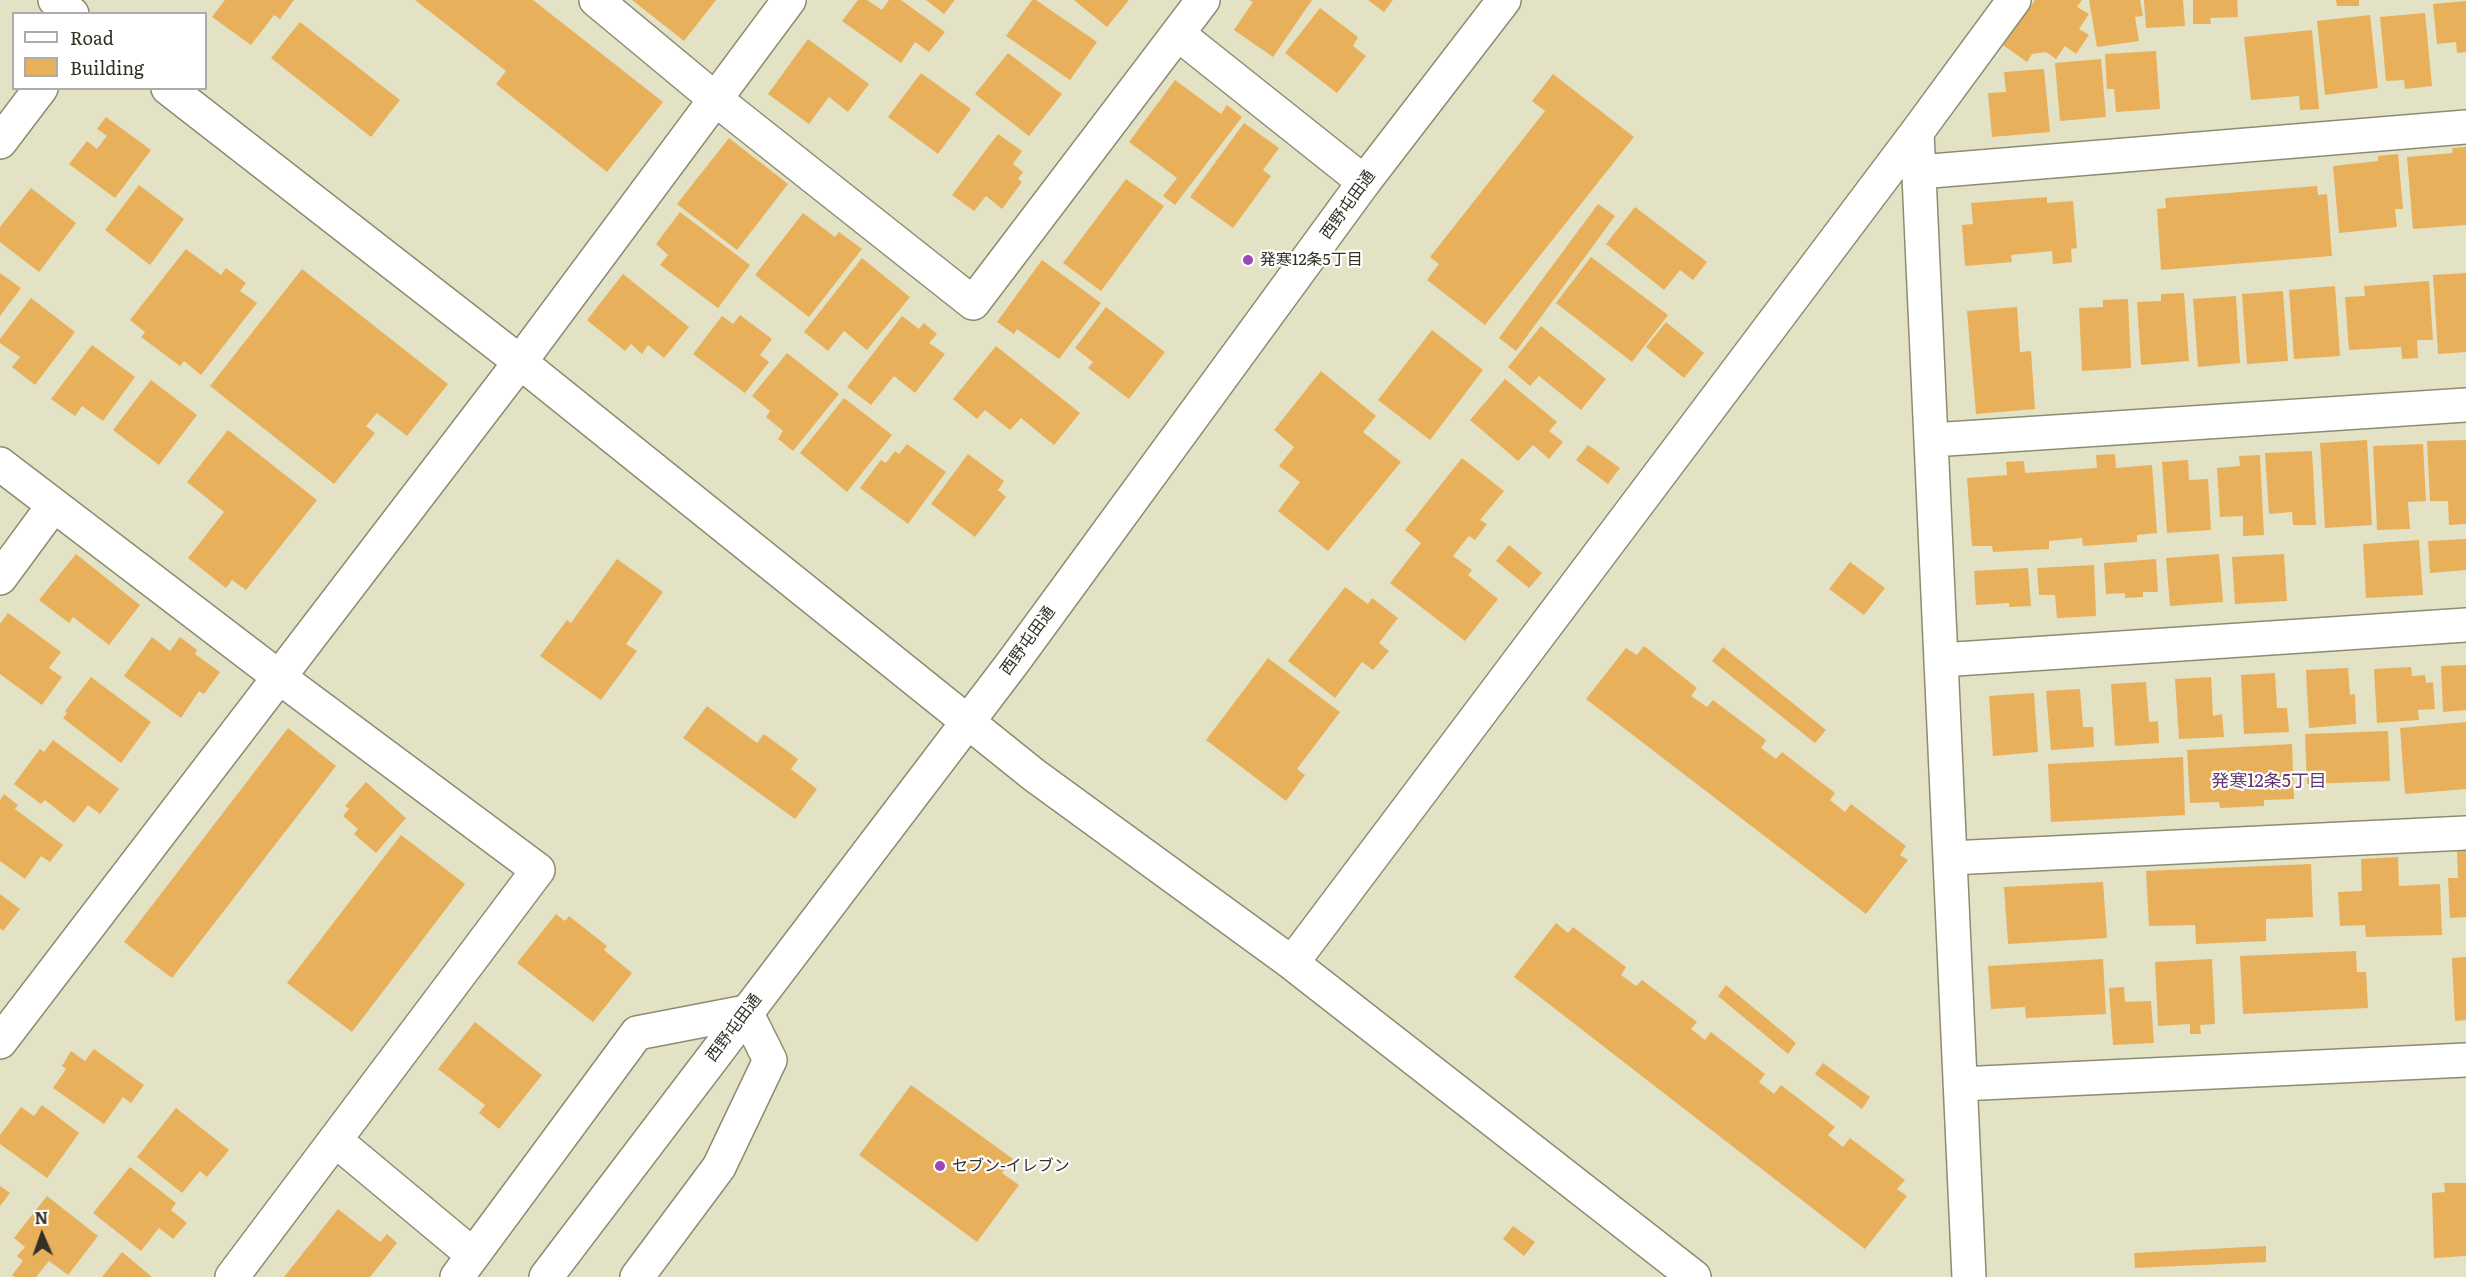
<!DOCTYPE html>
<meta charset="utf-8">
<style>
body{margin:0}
#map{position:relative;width:2466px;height:1277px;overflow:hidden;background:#e3e2c5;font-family:Literata,serif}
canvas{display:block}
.legend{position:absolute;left:12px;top:12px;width:195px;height:78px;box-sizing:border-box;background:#fff;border:2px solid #adada8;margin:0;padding:8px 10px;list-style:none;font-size:18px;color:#313126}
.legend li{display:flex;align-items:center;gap:12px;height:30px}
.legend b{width:30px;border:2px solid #adada8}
.north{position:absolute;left:12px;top:1205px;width:60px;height:60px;-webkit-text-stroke:4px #fff;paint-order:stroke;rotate:358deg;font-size:16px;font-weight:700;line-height:24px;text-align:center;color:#313126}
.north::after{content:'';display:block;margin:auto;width:21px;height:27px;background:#313126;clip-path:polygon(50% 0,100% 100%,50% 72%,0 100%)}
</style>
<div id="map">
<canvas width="2466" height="1277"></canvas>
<ul class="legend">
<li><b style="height:8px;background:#fff"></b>Road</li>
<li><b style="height:16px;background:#e8b05b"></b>Building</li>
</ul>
<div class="north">N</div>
</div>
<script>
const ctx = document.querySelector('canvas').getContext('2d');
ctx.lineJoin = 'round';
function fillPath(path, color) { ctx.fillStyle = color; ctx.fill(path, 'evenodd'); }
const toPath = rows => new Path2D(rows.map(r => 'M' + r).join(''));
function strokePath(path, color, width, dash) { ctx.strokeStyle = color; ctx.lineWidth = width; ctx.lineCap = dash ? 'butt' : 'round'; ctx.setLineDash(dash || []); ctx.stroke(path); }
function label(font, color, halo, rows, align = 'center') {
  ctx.font = font + ' Literata,"Noto Sans JP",serif'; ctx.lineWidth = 4.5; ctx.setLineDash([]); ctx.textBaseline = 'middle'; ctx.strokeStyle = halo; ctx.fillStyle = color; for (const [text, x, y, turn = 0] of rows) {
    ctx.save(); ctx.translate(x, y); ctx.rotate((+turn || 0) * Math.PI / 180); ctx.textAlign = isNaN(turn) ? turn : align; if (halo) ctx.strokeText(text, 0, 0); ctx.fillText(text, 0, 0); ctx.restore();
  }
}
const building = toPath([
 [225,0,294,0,280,19,274,15,251,45,212,17],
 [415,0,533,0,663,102,607,172,496,84,506,71],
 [632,0,716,0,684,41],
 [858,0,867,0,882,10,889,0,901,0,945,32,929,52,915,42,901,63,842,21],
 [926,0,955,0,944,14],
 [1032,0,1036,0,1097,42,1070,80,1006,36],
 [1074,0,1129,0,1107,27],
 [1249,0,1312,0,1273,57,1234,30,1253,2],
 [1368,0,1393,0,1384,12],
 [2035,0,2082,0,2077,7,2089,14,2079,29,2089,35,2076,54,2065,46,2056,59,2046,52,2032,54,2027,62,2003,45],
 [2089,0,2140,0,2143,16,2135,17,2139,41,2097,47],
 [2144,0,2183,0,2185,26,2146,28],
 [2193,0,2237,0,2238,17,2210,18,2211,24,2193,24],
 [2336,0,2359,0,2359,6,2337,6],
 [2466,1,2466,52,2457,53,2456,42,2437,44,2433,4],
 [1320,8,1358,37,1353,46,1366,56,1337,93,1285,53],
 [2425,13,2432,86,2405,89,2404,80,2386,81,2380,17],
 [2370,15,2378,88,2325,95,2317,21],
 [300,22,400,100,371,137,271,58],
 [2312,30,2319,109,2300,110,2299,96,2251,100,2244,37],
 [808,39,869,84,848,112,829,97,809,124,768,94],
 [2156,51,2160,109,2116,112,2114,89,2107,89,2105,54],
 [1008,53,1062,94,1029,136,975,94],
 [2101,59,2106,117,2060,121,2055,63],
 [2044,69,2050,132,1992,137,1988,93,2006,92,2004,72],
 [921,73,971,109,938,154,888,117],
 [1553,74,1634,137,1485,325,1427,280,1439,264,1430,257,1545,111,1532,101],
 [1175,80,1221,114,1227,105,1242,117,1175,205,1163,196,1177,178,1129,142],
 [106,117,151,150,115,198,69,164,87,141,97,149,107,136,97,129],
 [1244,123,1279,148,1263,170,1271,176,1233,228,1190,197],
 [998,134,1022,151,1013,164,1023,172,1018,179,1022,182,1002,209,986,196,974,211,952,195],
 [729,138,788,184,737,250,677,204],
 [2466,147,2466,225,2413,229,2407,157,2453,153,2452,148],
 [2398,154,2403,209,2395,209,2397,227,2339,233,2333,166,2378,161,2378,156],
 [1126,179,1164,206,1101,291,1063,263],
 [139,185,184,219,150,265,105,230],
 [2317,186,2318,195,2327,194,2332,256,2161,270,2157,209,2166,208,2165,198],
 [31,188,76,223,39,272,0,242,0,227],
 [2047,197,2047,203,2073,201,2077,248,2071,249,2072,262,2053,264,2052,251,2011,255,2012,262,1965,266,1962,225,1973,224,1971,203],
 [1598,204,1615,216,1516,351,1499,338],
 [1635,207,1707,262,1693,280,1680,270,1664,290,1606,244],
 [680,212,750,265,718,308,660,265,668,255,656,244],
 [803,213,835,237,839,232,862,249,809,317,755,275],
 [186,249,221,275,226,268,246,283,240,291,257,303,201,375,184,361,180,366,141,337,145,332,130,320],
 [1591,257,1668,315,1632,362,1556,303],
 [862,258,910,297,867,350,844,331,828,351,804,332],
 [1042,260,1101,303,1059,359,1017,329,1014,334,997,322],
 [302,269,448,384,407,436,377,413,366,426,375,433,334,484,210,386],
 [0,273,21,288,0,316],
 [2466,273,2466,352,2438,354,2433,275],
 [623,274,689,327,664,358,648,345,642,354,631,344,625,351,587,320],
 [2429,281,2433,340,2417,340,2418,358,2402,359,2401,347,2349,350,2345,297,2365,296,2364,286],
 [2335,286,2340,356,2294,359,2289,290],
 [2283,291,2288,361,2247,364,2242,294],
 [2184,293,2189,361,2141,365,2137,302,2161,301,2161,294],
 [2236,296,2240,363,2198,367,2193,299],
 [31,298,75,332,35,385,12,367,20,357,0,343,0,339],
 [2128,299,2131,368,2082,371,2079,308,2103,307,2103,300],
 [1106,307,1165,352,1129,399,1088,368,1093,362,1075,348],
 [2017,307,2020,352,2031,351,2035,409,1976,414,1967,311],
 [740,315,772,339,760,355,769,362,745,393,693,354,722,316,733,324],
 [902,316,919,329,924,323,937,334,929,343,945,354,915,393,894,376,871,405,847,387],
 [1666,322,1704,353,1684,378,1646,347],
 [1541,326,1606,379,1581,410,1539,376,1530,386,1508,367],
 [1432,330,1483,370,1430,440,1378,400],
 [92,345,135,377,103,421,82,406,75,416,51,399],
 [996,346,1080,413,1054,445,1021,418,1010,430,985,410,977,419,953,399],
 [787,353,839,394,793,451,778,439,783,431,766,417,770,411,752,396],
 [1321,371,1376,416,1363,432,1401,462,1328,551,1278,511,1300,482,1279,466,1294,447,1274,430],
 [1505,379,1557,422,1549,431,1563,442,1549,459,1533,445,1518,461,1470,420],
 [151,380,197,415,159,465,113,430],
 [844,398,892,435,847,492,800,453],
 [228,430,317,500,246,590,232,580,226,588,188,558,224,512,187,482],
 [2367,440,2372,525,2325,528,2320,443],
 [2466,440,2466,524,2449,525,2448,501,2430,501,2427,441],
 [907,444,946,472,908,524,860,488,881,460,886,463,895,451,899,454],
 [2423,444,2426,501,2408,502,2410,529,2377,530,2373,446],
 [1588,445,1620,468,1608,484,1576,460],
 [2312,451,2316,525,2293,525,2292,512,2269,514,2265,453],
 [968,454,1004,481,998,490,1006,497,975,537,931,504],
 [2115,454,2116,468,2152,465,2157,533,2137,535,2137,542,2083,546,2082,538,2049,541,2049,549,1993,552,1992,546,1972,546,1967,478,2007,475,2006,462,2024,461,2025,473,2097,468,2096,455],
 [2260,455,2264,535,2243,536,2243,516,2220,517,2217,468,2240,466,2239,456],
 [1462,458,1504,491,1480,520,1487,524,1475,540,1469,536,1453,556,1472,570,1468,575,1498,599,1465,641,1390,583,1421,543,1405,530],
 [2188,460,2189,480,2208,479,2211,530,2167,533,2162,462],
 [2466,539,2466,570,2430,573,2428,541],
 [2419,540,2423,595,2366,598,2363,544],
 [1509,545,1542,573,1529,588,1496,561],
 [76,554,140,605,109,645,73,617,69,623,39,600],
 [2219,554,2223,602,2170,606,2166,558],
 [2284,554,2287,601,2235,604,2232,557],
 [617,559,663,592,626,644,637,651,601,700,540,656,567,620,571,623],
 [2156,559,2158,592,2143,592,2143,597,2125,598,2125,593,2106,594,2104,563],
 [1850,562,1885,588,1864,615,1829,589],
 [2094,565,2096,616,2057,618,2055,595,2039,595,2037,568],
 [2028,568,2031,606,2009,607,2009,603,1976,605,1974,571],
 [1345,587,1368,604,1372,598,1398,618,1379,643,1389,651,1373,670,1362,662,1335,698,1288,661],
 [8,613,61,652,49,668,62,677,42,705,0,674,0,624],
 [152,637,170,651,180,637,197,650,195,654,220,672,204,694,199,691,181,718,124,676],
 [1644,646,1697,688,1691,696,1707,707,1713,700,1766,740,1761,748,1776,759,1782,752,1835,793,1830,800,1845,812,1851,804,1906,846,1900,855,1908,860,1866,914,1586,699,1626,648,1637,655],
 [1723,647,1826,730,1815,743,1712,661],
 [1268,658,1340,712,1297,769,1305,775,1286,801,1206,740],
 [2466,665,2466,710,2443,712,2441,666],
 [2411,667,2412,676,2425,675,2426,683,2433,682,2435,709,2418,710,2419,720,2377,723,2374,669],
 [2348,668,2350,695,2355,694,2356,724,2309,728,2306,670],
 [2275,673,2277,708,2287,708,2289,732,2244,734,2241,675],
 [91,677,151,722,121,763,63,718,67,713,65,711],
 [2211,677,2213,716,2222,714,2224,737,2179,739,2175,679],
 [2146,682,2149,722,2158,721,2159,743,2115,746,2111,684],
 [2080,689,2083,727,2093,727,2094,747,2051,750,2046,691],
 [2034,693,2038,752,1993,756,1989,696],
 [707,706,757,743,764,734,798,759,791,769,817,789,795,819,683,738],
 [2466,722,2466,789,2405,794,2400,728],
 [288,728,336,766,172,978,124,942],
 [2388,731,2390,781,2307,784,2305,734],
 [53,740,119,789,100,814,88,805,74,823,45,800,41,804,14,784,40,749,44,752],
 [2292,744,2294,799,2264,800,2264,806,2220,808,2219,802,2190,803,2187,750],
 [2183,757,2185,815,2051,822,2048,764],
 [366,782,406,818,376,853,354,834,358,829,343,816,349,809,345,806],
 [4,794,18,805,15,809,63,845,50,862,41,856,25,879,0,861,0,800],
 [401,835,465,884,352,1032,287,983],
 [2457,851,2466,851,2466,917,2450,918,2448,878,2458,878],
 [2398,857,2399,886,2440,884,2442,935,2366,937,2365,925,2340,926,2338,892,2362,891,2361,859],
 [2311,864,2313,917,2266,919,2266,941,2196,944,2195,925,2149,926,2146,871],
 [2103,882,2107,938,2008,944,2004,887],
 [0,894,20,909,3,931,0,928],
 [556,914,565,921,569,916,607,946,604,950,632,973,593,1022,517,963],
 [1556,923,1568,933,1573,927,1626,967,1621,975,1636,986,1642,980,1697,1022,1691,1029,1705,1040,1711,1032,1765,1074,1759,1082,1774,1094,1781,1085,1835,1127,1828,1135,1843,1147,1850,1138,1905,1180,1897,1189,1907,1196,1865,1249,1514,977],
 [2356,951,2357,972,2366,972,2368,1008,2243,1014,2240,956],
 [2466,957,2466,1020,2455,1021,2452,958],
 [2103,959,2106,1014,2026,1018,2025,1007,1991,1009,1988,966],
 [2212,959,2215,1024,2200,1025,2201,1034,2190,1034,2190,1024,2158,1026,2155,962],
 [1726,985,1796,1043,1788,1054,1718,996],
 [2124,987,2125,1002,2151,1001,2154,1043,2113,1045,2109,988],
 [475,1022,542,1075,499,1129,479,1113,485,1105,438,1069],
 [94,1049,144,1085,131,1103,123,1097,104,1124,53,1088,66,1069,62,1066,71,1051,85,1061],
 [1823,1063,1870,1097,1862,1109,1815,1074],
 [911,1085,1013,1159,1002,1173,1019,1185,977,1242,859,1155],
 [42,1105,79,1133,47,1178,0,1144,0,1135,21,1107,34,1116],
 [176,1108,229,1150,207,1177,200,1171,182,1193,137,1157],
 [130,1167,176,1203,171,1210,187,1223,173,1239,159,1228,141,1251,93,1213],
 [2444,1183,2466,1183,2466,1256,2434,1258,2432,1193,2445,1192],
 [0,1186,10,1193,0,1206],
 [47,1196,98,1236,68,1275,49,1261,36,1277,15,1277,12,1275,23,1261,17,1256,25,1247,14,1238],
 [338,1209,380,1242,387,1234,397,1243,370,1277,284,1277],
 [1513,1226,1535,1242,1524,1256,1503,1239],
 [2266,1246,2266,1262,2135,1268,2134,1253],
 [122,1252,152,1277,102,1277]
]);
const minor = toPath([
 [55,0,72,14],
 [596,0,714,98,973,303,1203,0],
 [1178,34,1364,182],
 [168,88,520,362,1034,775,1292,963,1694,1277],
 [1917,132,1969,1277],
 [0,142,41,88],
 [1919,172,2466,127],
 [1932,440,2466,405],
 [0,464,279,677,538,870,232,1277],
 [0,578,53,506],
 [1941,660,2466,625],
 [1950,858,2466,833],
 [1292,963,1917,132,2014,0],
 [0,1042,520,362,789,0],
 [1960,1084,2466,1060],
 [335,1140,473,1255],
 [457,1277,637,1033,746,1012,770,1060,719,1167,637,1277]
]);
const tertiary = toPath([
 [546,1277,1014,661,1364,182,1504,0]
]);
const markers = [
 [1248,260,6,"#9a48b6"],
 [940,1166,6,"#9a48b6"]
];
const streetNames = [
 ["西野屯田通",1348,205,-54],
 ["西野屯田通",1028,641,-54],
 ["西野屯田通",734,1028,-53]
];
const poiNames = [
 ["発寒12条5丁目",1260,260],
 ["セブン-イレブン",952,1166]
];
const neighbourhoodNames = [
 ["発寒12条5丁目",2269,782]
];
fillPath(building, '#e8b05b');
strokePath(minor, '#8d8c71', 36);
strokePath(tertiary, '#8d8c71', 36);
strokePath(minor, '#fff', 33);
strokePath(tertiary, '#fff', 33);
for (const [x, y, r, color] of markers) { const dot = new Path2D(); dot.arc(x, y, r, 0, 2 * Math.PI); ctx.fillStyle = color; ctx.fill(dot); strokePath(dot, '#fff', 2); }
label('16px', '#313126', '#fff', streetNames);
label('16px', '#313126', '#fff', poiNames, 'left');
label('18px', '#613870', '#fff', neighbourhoodNames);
</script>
